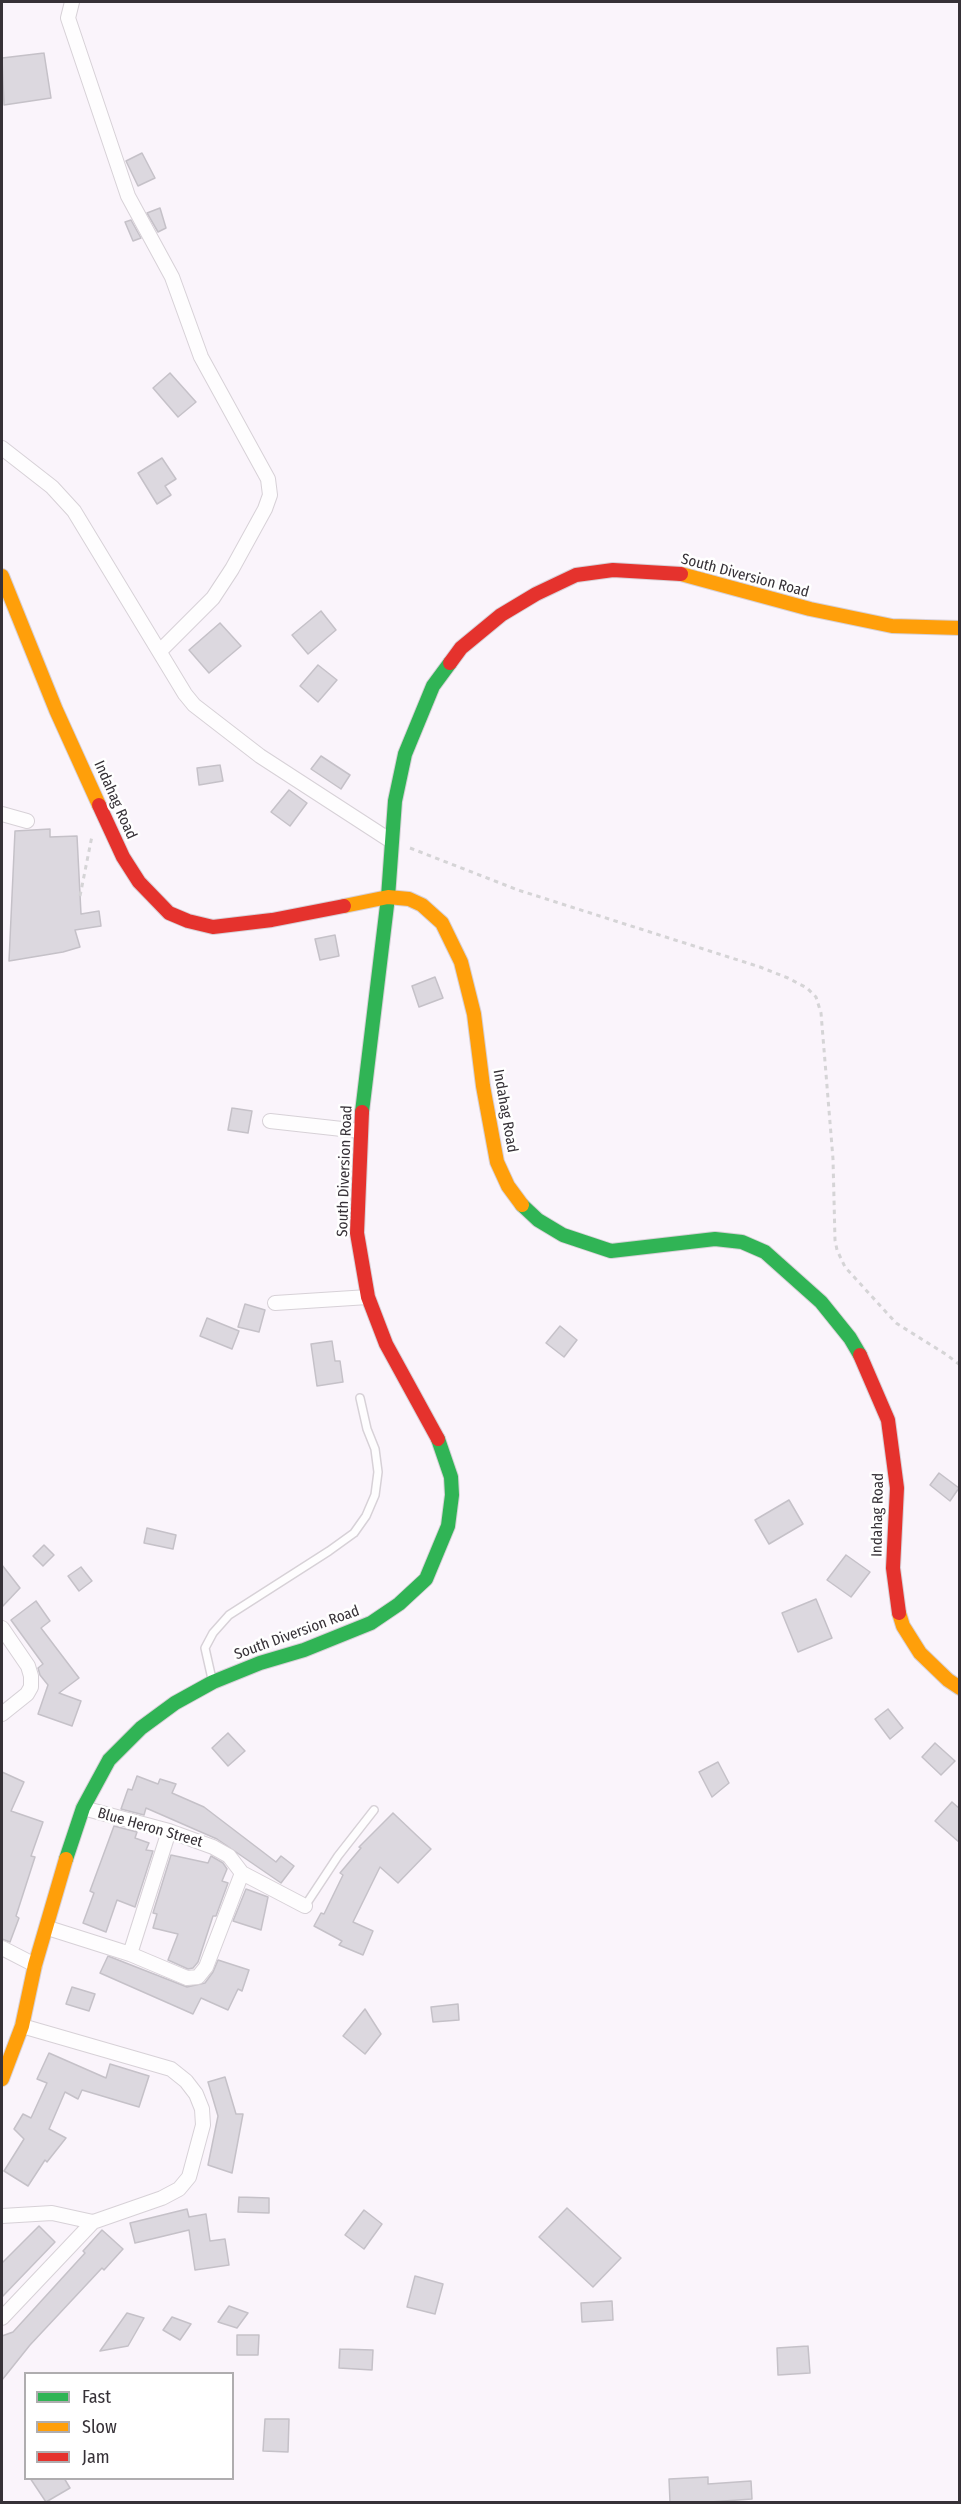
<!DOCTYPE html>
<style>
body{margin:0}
#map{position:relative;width:961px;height:2504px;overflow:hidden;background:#faf4fb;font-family:"Fira Sans Condensed",sans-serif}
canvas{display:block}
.frame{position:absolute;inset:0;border:3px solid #363137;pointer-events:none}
.legend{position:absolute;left:24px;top:2372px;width:210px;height:108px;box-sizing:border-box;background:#fff;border:2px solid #afadaf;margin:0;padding:8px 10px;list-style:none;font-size:18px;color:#363137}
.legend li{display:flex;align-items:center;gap:12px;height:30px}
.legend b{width:30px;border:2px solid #afadaf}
</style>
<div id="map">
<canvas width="961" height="2504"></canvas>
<div class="frame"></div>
<ul class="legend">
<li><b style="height:8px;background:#30b455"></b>Fast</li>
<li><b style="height:8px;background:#ff9f0a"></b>Slow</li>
<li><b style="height:8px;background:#e5322d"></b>Jam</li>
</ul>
</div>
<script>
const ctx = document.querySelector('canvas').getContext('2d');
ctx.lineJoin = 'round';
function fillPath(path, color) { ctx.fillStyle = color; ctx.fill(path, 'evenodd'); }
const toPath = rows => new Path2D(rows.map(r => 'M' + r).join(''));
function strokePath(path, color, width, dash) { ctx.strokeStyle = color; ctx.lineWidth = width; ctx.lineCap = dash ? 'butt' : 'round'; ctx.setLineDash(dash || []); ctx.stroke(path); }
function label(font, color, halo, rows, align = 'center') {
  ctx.font = font + ' "Fira Sans Condensed",sans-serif'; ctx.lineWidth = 5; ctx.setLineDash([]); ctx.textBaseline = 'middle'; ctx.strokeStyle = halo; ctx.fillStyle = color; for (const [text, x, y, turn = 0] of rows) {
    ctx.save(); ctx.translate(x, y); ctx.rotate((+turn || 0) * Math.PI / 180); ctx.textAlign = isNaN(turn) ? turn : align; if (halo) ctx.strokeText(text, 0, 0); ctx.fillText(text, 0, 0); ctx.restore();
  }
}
const building = toPath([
 [44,53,51,98,4,105,2,58,44,53],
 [142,153,155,178,138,186,126,161,142,153],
 [160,208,166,228,158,232,147,213,160,208],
 [131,220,141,238,133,241,125,222,131,220],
 [170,373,196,402,178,417,153,388,170,373],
 [162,458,176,479,165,486,171,495,157,504,138,473,162,458],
 [321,611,336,630,308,654,292,635,321,611],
 [220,623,241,646,209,673,189,650,220,623],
 [318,665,337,680,318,702,300,686,318,665],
 [321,756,350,775,341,789,311,769,321,756],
 [220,765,223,781,199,785,197,768,220,765],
 [289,790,307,803,290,826,271,812,289,790],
 [50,829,50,837,77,836,81,914,99,911,101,926,75,930,80,947,63,952,9,961,15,831,50,829],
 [335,935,339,956,320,960,315,939,335,935],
 [435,977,443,998,419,1007,412,986,435,977],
 [232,1108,252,1111,248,1133,228,1130,232,1108],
 [245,1304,265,1310,259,1332,238,1327,245,1304],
 [207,1318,239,1331,232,1349,200,1336,207,1318],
 [560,1326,577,1340,564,1357,546,1343,560,1326],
 [332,1341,335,1361,340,1361,343,1382,317,1386,311,1344,332,1341],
 [939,1473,959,1488,950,1501,930,1485,939,1473],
 [789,1500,803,1524,769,1544,755,1520,789,1500],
 [147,1528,176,1535,173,1549,144,1543,147,1528],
 [44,1545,54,1555,43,1566,33,1556,44,1545],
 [846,1555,870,1572,851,1597,827,1580,846,1555],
 [2,1565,20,1588,2,1607,2,1565],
 [81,1567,92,1581,79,1591,68,1576,81,1567],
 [816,1599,832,1638,798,1652,782,1613,816,1599],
 [36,1601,50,1621,41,1628,79,1678,59,1693,81,1701,72,1726,38,1714,48,1685,40,1675,38,1668,43,1664,11,1620,36,1601],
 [888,1709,903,1728,890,1739,875,1719,888,1709],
 [228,1733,245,1751,228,1766,212,1748,228,1733],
 [935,1743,955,1761,941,1775,922,1757,935,1743],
 [718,1762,729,1783,712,1797,699,1772,718,1762],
 [2,1772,24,1782,11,1811,43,1822,31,1856,35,1857,16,1916,19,1918,10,1942,2,1939,2,1772],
 [137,1776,158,1784,160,1779,176,1784,172,1793,204,1807,276,1862,281,1856,294,1866,281,1883,217,1839,146,1808,144,1815,121,1809,128,1789,132,1790,137,1776],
 [952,1802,960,1809,960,1843,935,1821,952,1802],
 [393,1813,431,1849,398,1883,380,1867,353,1922,373,1931,363,1955,339,1945,342,1941,314,1926,321,1913,324,1914,343,1875,340,1873,361,1848,359,1847,393,1813],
 [114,1826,137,1832,135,1838,149,1843,146,1850,153,1851,135,1907,117,1900,106,1932,83,1923,94,1893,90,1891,114,1826],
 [171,1855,208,1863,211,1856,223,1863,227,1869,222,1881,228,1883,216,1916,213,1916,198,1962,193,1968,188,1969,168,1960,178,1934,153,1928,157,1914,153,1913,171,1855],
 [246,1889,268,1897,261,1930,233,1921,246,1889],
 [108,1956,187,1987,205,1983,213,1972,218,1960,249,1970,242,1991,238,1989,228,2010,201,1998,193,2014,100,1973,108,1956],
 [72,1987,95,1994,89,2011,66,2004,72,1987],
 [458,2004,459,2020,433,2022,431,2007,458,2004],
 [365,2009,381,2034,365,2054,343,2036,365,2009],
 [49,2053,106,2078,110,2064,149,2076,139,2107,82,2090,78,2099,65,2092,49,2129,66,2138,47,2162,45,2160,28,2186,4,2171,24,2139,14,2129,23,2114,31,2118,47,2083,37,2079,49,2053],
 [225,2077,236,2114,243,2114,232,2173,208,2165,218,2116,208,2082,225,2077],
 [239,2197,269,2198,269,2213,238,2212,239,2197],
 [567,2208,621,2258,593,2287,539,2237,567,2208],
 [187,2209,189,2217,206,2214,210,2241,225,2239,229,2265,195,2270,189,2230,135,2243,130,2223,187,2209],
 [364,2210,382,2224,364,2249,345,2235,364,2210],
 [39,2226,55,2242,2,2297,2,2263,39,2226],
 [102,2230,123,2249,104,2270,102,2268,30,2345,2,2380,2,2336,13,2332,85,2253,83,2251,102,2230],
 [415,2276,443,2284,435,2314,407,2307,415,2276],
 [612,2301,613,2320,582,2322,581,2303,612,2301],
 [229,2306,248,2313,237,2328,218,2322,229,2306],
 [127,2313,144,2318,128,2346,100,2351,127,2313],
 [172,2317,191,2324,180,2340,163,2330,172,2317],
 [237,2335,259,2335,258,2355,237,2355,237,2335],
 [808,2346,810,2373,778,2375,777,2348,808,2346],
 [340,2349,373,2350,372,2370,339,2368,340,2349],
 [265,2419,289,2419,288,2452,263,2451,265,2419],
 [708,2477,708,2484,751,2481,752,2499,710,2502,670,2502,669,2479,708,2477],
 [30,2478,64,2478,70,2488,46,2502,30,2478]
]);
const path = toPath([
 [410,848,518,890,760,967,788,978,807,988,816,997,821,1013,833,1159,835,1240,837,1250,845,1267,896,1323,947,1355,960,1365],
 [80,896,92,836]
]);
const lane = toPath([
 [212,1679,205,1648,213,1633,229,1615,329,1551,354,1533,366,1516,375,1495,378,1472,375,1449,367,1429,360,1398],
 [305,1906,338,1856,374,1810]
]);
const street = toPath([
 [72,2,68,18,128,196,172,277,201,357,268,479,270,495,265,509,232,569,213,598,160,651],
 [2,448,52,487,74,511,185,694,194,705,260,756,391,841],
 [2,814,27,821],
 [270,1121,360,1131],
 [275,1303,368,1297],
 [2,1628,28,1666,31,1676,31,1687,27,1694,2,1714],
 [83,1808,169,1831,213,1847,229,1856,242,1873,305,1906],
 [48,1928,130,1954,187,1978,198,1977,206,1967,242,1873],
 [2,1948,35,1965],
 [130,1954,169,1831],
 [2,2216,52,2213,93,2222],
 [2,2318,93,2222,162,2198,179,2189,189,2177,203,2125,202,2109,196,2094,186,2081,171,2069,22,2026]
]);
const fast = toPath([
 [362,1112,388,897,395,801,405,754,433,686,450,663],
 [522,1205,538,1220,563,1235,611,1251,715,1239,742,1242,765,1252,821,1302,850,1338,860,1355],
 [66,1859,83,1808,109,1760,141,1728,175,1703,213,1682,260,1663,304,1650,371,1623,399,1604,426,1579,448,1526,452,1495,451,1477,438,1439]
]);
const slow = toPath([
 [681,574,810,609,892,626,960,628],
 [2,576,56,710,99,805],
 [344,906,388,897,409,899,422,905,442,923,461,962,474,1014,483,1086,497,1162,508,1186,522,1205],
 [899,1613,903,1626,920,1653,948,1680,960,1688],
 [2,2079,22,2026,35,1965,66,1859]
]);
const jam = toPath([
 [450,663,461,648,501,615,536,594,576,575,613,570,681,574],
 [99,805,123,857,139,882,169,913,188,921,213,927,272,920,344,906],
 [362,1112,357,1233,368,1297,386,1344,438,1439],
 [860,1355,888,1420,897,1488,893,1568,899,1613]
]);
const streetNames = [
 ["South Diversion Road",745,576,15],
 ["Indahag Road",115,800,66],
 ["Indahag Road",505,1111,80],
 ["South Diversion Road",345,1171,-88],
 ["Indahag Road",878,1515,-89],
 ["South Diversion Road",297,1633,-20],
 ["Blue Heron Street",150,1828,16]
];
fillPath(building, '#dcd8df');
strokePath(building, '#c5c1c8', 1.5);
strokePath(lane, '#d7d1d7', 10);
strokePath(street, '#d7d1d7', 16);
strokePath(fast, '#d7d1d7', 16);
strokePath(slow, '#d7d1d7', 16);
strokePath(jam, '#d7d1d7', 16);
strokePath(path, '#d5d4d6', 3, [4.5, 4.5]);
strokePath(lane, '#fefdfe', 7);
strokePath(street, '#fefdfe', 14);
strokePath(fast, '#30b455', 14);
strokePath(slow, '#ff9f0a', 14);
strokePath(jam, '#e5322d', 14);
label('15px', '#363137', '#fff', streetNames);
</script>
